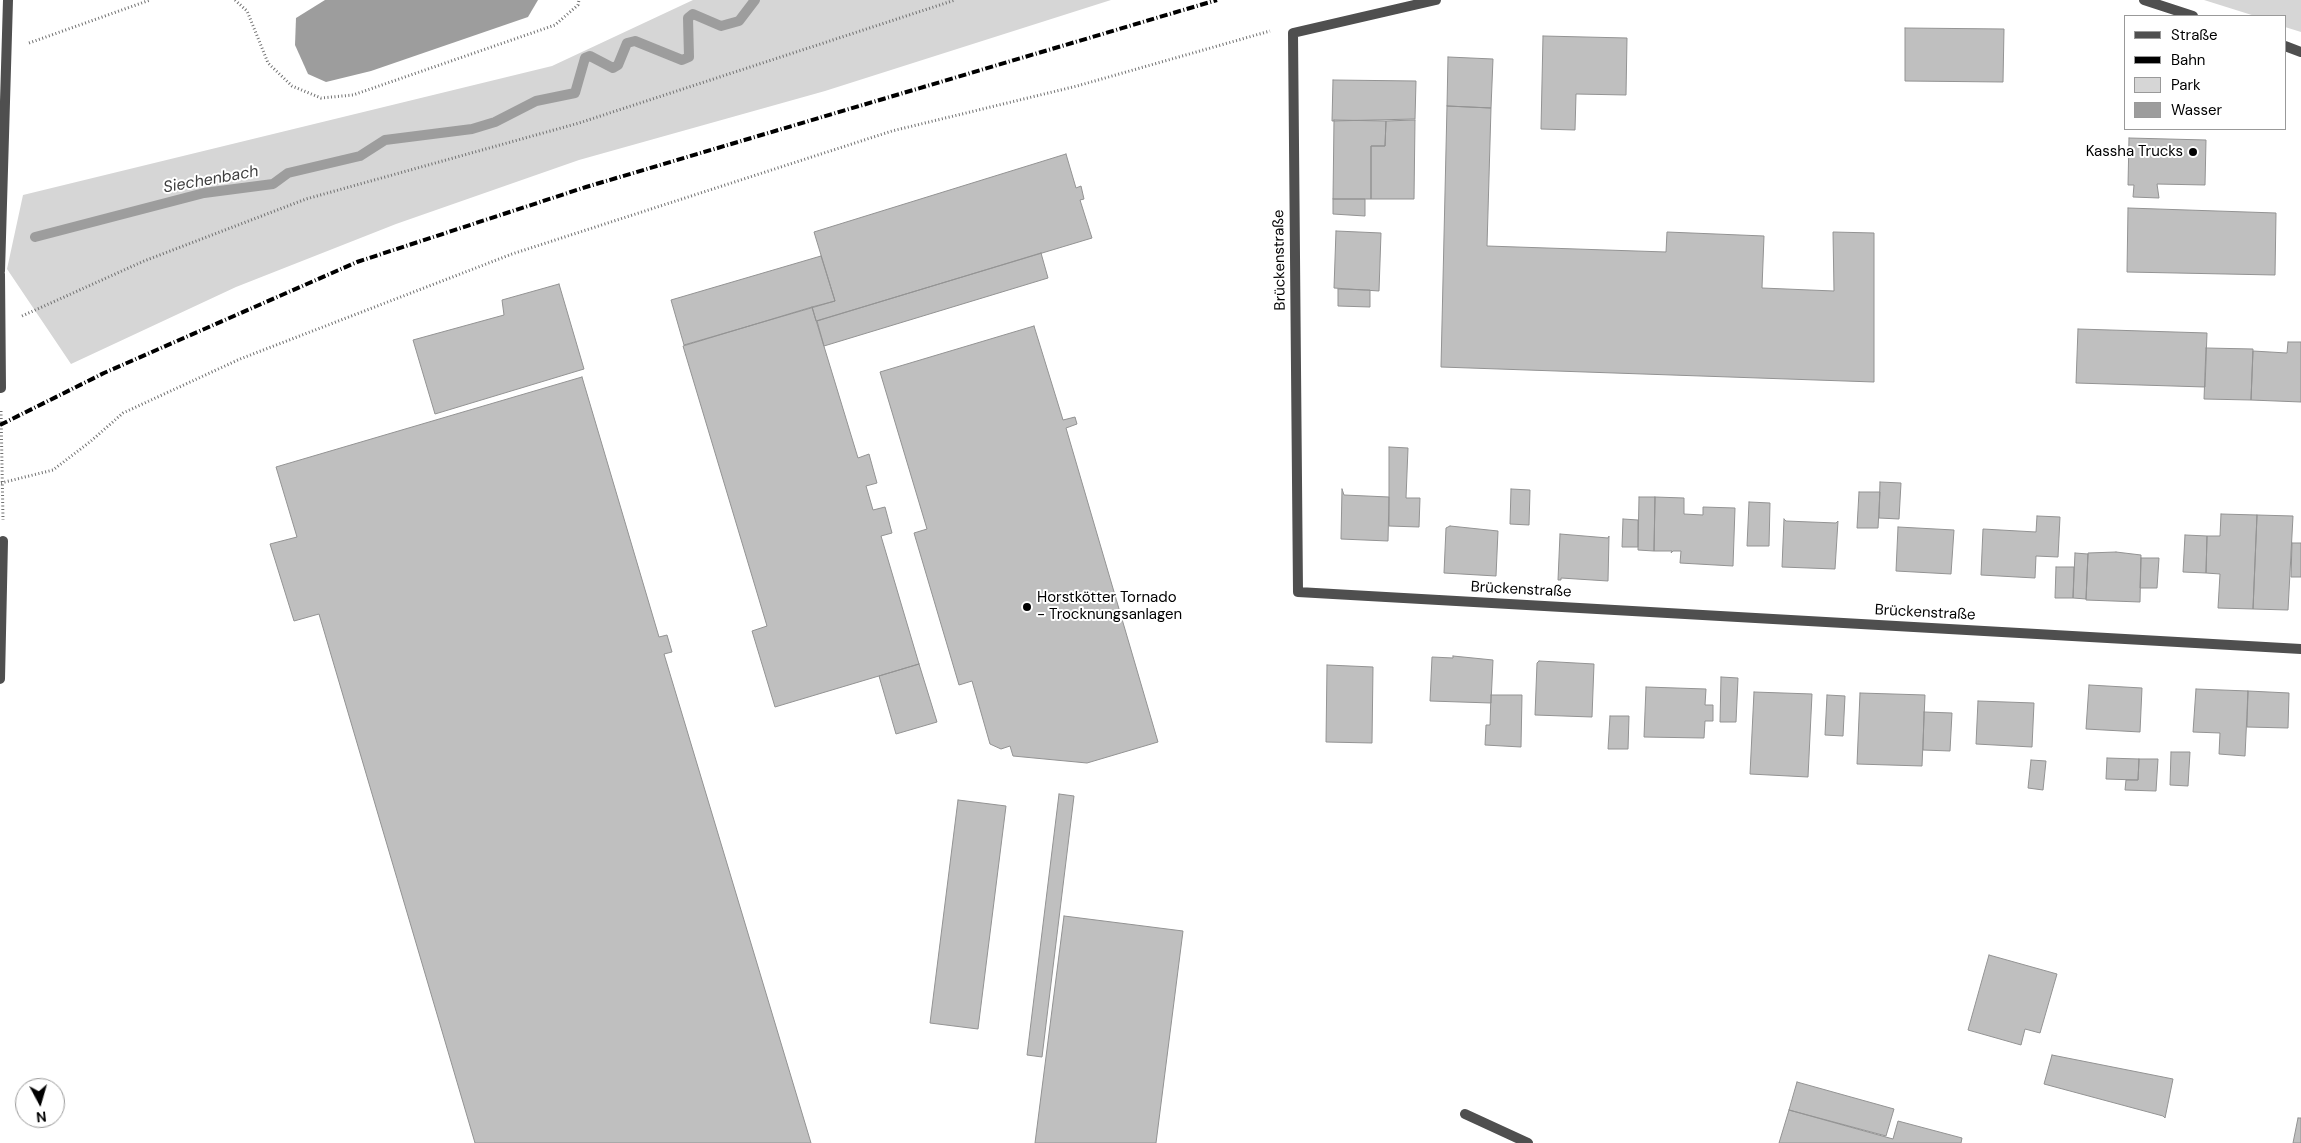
<!DOCTYPE html>
<meta charset="utf-8">
<style>
body{margin:0}
#map{position:relative;width:2301px;height:1143px;overflow:hidden;background:#fff;font-family:"DM Sans",sans-serif}
canvas{display:block}
.legend{position:absolute;left:2124px;top:15px;width:162px;height:115px;box-sizing:border-box;background:#fff;border:1px solid #999;margin:0;padding:6px 9px;list-style:none;font-size:15px;color:#000}
.legend li{display:flex;align-items:center;gap:10px;height:25px}
.legend b{width:25px;border:1px solid #999}
.north{position:absolute;left:15px;top:1078px;width:50px;height:50px;box-sizing:border-box;background:#fff;border:1px solid #999;border-radius:50%;rotate:174deg;font-size:14px;font-weight:700;line-height:20px;text-align:center;color:#000}
.north::after{content:'';display:block;margin:auto;width:18px;height:22px;background:#000;clip-path:polygon(50% 0,100% 100%,50% 72%,0 100%)}
</style>
<div id="map">
<canvas width="2301" height="1143"></canvas>
<ul class="legend">
<li><b style="height:6px;background:#4f4f4f"></b>Straße</li>
<li><b style="height:6px;background:#000"></b>Bahn</li>
<li><b style="height:14px;background:#d6d6d6"></b>Park</li>
<li><b style="height:14px;background:#9d9d9d"></b>Wasser</li>
</ul>
<div class="north">N</div>
</div>
<script>
const ctx = document.querySelector('canvas').getContext('2d');
ctx.lineJoin = 'round';
function fillPath(path, color) { ctx.fillStyle = color; ctx.fill(path, 'evenodd'); }
const toPath = rows => new Path2D(rows.map(r => 'M' + r).join(''));
function strokePath(path, color, width, dash) { ctx.strokeStyle = color; ctx.lineWidth = width; ctx.lineCap = dash ? 'butt' : 'round'; ctx.setLineDash(dash || []); ctx.stroke(path); }
function label(font, color, halo, rows, align = 'center') {
  ctx.font = font + ' "DM Sans",sans-serif'; ctx.lineWidth = 4; ctx.setLineDash([]); ctx.textBaseline = 'middle'; ctx.strokeStyle = halo; ctx.fillStyle = color; for (const [text, x, y, turn = 0] of rows) {
    ctx.save(); ctx.translate(x, y); ctx.rotate((+turn || 0) * Math.PI / 180); ctx.textAlign = isNaN(turn) ? turn : align; if (halo) ctx.strokeText(text, 0, 0); ctx.fillText(text, 0, 0); ctx.restore();
  }
}
const green = toPath([
 [693,0,1111,0,825,91,579,160,396,224,236,287,71,364,7,269,23,195,552,66],
 [2204,0,2301,0,2301,32,2285,27,2285,16,2255,16]
]);
const water = toPath([
 [325,0,538,0,528,17,371,71,326,82,308,74,295,45,296,18]
]);
const stream = toPath([
 [35,237,204,193,273,184,288,173,360,156,385,140,472,129,495,122,536,101,575,93,585,58,590,56,613,68,618,65,627,43,635,41,682,60,689,57,688,18,693,14,721,26,739,21,755,0]
]);
const building = toPath([
 [1905,28,2004,29,2003,82,1905,81,1905,28],
 [1543,36,1627,38,1626,95,1576,94,1575,130,1541,129,1543,36],
 [1448,57,1493,59,1491,108,1447,106,1448,57],
 [1333,80,1416,81,1415,119,1332,121,1333,80],
 [1447,106,1491,108,1487,246,1666,252,1667,232,1764,236,1762,288,1834,291,1833,232,1874,233,1874,382,1441,367,1447,106],
 [1334,120,1386,121,1385,146,1371,146,1371,199,1333,199,1334,120],
 [1415,120,1414,199,1371,199,1371,146,1385,146,1386,121,1415,120],
 [2129,138,2206,140,2205,185,2157,184,2159,198,2133,197,2134,185,2128,185,2129,138],
 [1066,154,1076,188,1081,186,1084,199,1080,200,1092,238,816,321,812,307,835,301,814,232,1066,154],
 [1333,199,1365,199,1365,216,1333,214,1333,199],
 [2128,208,2276,213,2275,275,2127,272,2128,208],
 [1336,231,1381,233,1379,291,1334,288,1336,231],
 [1041,253,1048,278,824,346,817,321,1041,253],
 [821,256,835,301,684,345,671,300,821,256],
 [559,284,584,369,435,414,413,340,504,315,502,300,559,284],
 [1338,289,1370,290,1370,307,1338,306,1338,289],
 [812,307,858,458,869,454,877,483,866,486,873,510,885,507,892,533,881,536,919,664,775,707,752,631,767,626,683,346,812,307],
 [1034,326,1063,420,1075,417,1077,424,1066,428,1158,742,1087,763,1013,756,1010,746,1001,749,990,744,972,681,959,685,914,533,927,529,880,372,1034,326],
 [2078,329,2207,333,2205,387,2076,383,2078,329],
 [2288,342,2301,342,2301,402,2251,400,2253,351,2287,353,2288,342],
 [2206,348,2253,349,2251,400,2204,399,2206,348],
 [582,377,659,637,667,635,672,652,664,654,811,1143,475,1143,319,614,294,621,270,544,297,537,276,467,582,377],
 [1389,447,1408,448,1406,498,1420,498,1419,527,1389,526,1389,447],
 [1880,482,1901,483,1899,519,1879,518,1880,482],
 [1342,489,1344,495,1389,497,1388,541,1341,539,1342,489],
 [1511,489,1530,490,1529,525,1510,524,1511,489],
 [1859,492,1880,492,1878,528,1857,528,1859,492],
 [1639,497,1655,497,1654,551,1638,550,1639,497],
 [1655,497,1684,498,1684,514,1703,515,1703,507,1735,508,1733,566,1680,563,1681,551,1673,551,1671,553,1672,551,1654,551,1655,497],
 [1749,502,1770,503,1769,546,1747,546,1749,502],
 [2221,514,2257,515,2253,609,2218,608,2220,574,2206,573,2207,536,2220,536,2221,514],
 [2257,515,2293,516,2288,610,2253,609,2257,515],
 [2037,516,2060,517,2058,557,2036,556,2035,578,1981,575,1983,529,2036,532,2037,516],
 [1623,519,1638,520,1638,547,1622,547,1623,519],
 [1784,519,1786,521,1836,523,1838,521,1835,569,1782,567,1784,519],
 [1450,526,1498,531,1496,576,1444,573,1446,528,1450,526],
 [1898,527,1954,530,1951,574,1896,571,1898,527],
 [1560,534,1608,538,1609,536,1608,581,1561,578,1561,580,1558,580,1560,534],
 [2185,535,2207,536,2206,573,2183,572,2185,535],
 [2292,543,2301,543,2301,577,2291,577,2292,543],
 [2116,552,2141,555,2140,602,2086,600,2088,553,2116,552],
 [2075,553,2088,554,2086,599,2073,598,2075,553],
 [2141,558,2159,558,2157,588,2140,588,2141,558],
 [2056,567,2074,567,2073,598,2055,598,2056,567],
 [1453,656,1493,660,1491,703,1430,701,1432,657,1453,658,1453,656],
 [1539,661,1594,664,1592,717,1535,715,1537,663,1539,661],
 [919,664,937,722,896,734,879,676,919,664],
 [1327,665,1373,667,1372,743,1326,742,1327,665],
 [1721,677,1738,678,1736,722,1720,722,1721,677],
 [2089,685,2142,688,2140,732,2086,729,2089,685],
 [1646,687,1706,689,1705,705,1713,705,1713,721,1705,721,1704,738,1644,737,1646,687],
 [2196,689,2248,691,2245,756,2219,754,2220,733,2193,732,2196,689],
 [2248,691,2289,693,2288,728,2247,727,2248,691],
 [1754,692,1812,694,1808,777,1750,774,1754,692],
 [1860,693,1925,695,1922,766,1857,764,1860,693],
 [1491,695,1522,695,1521,747,1485,745,1486,725,1490,725,1491,695],
 [1827,695,1845,696,1843,736,1825,735,1827,695],
 [1978,701,2034,703,2032,747,1976,744,1978,701],
 [1924,712,1952,713,1950,751,1923,750,1924,712],
 [1610,716,1629,716,1628,749,1608,749,1610,716],
 [2171,752,2190,752,2188,786,2170,785,2171,752],
 [2107,758,2139,759,2138,780,2106,779,2107,758],
 [2139,759,2158,759,2156,791,2125,790,2126,780,2138,780,2139,759],
 [2031,760,2046,761,2043,790,2028,788,2031,760],
 [1059,794,1074,796,1042,1057,1027,1055,1059,794],
 [958,800,1006,806,978,1029,930,1023,958,800],
 [1064,916,1183,931,1156,1143,1035,1143,1064,916],
 [1989,955,2057,974,2040,1033,2025,1029,2021,1045,1968,1030,1989,955],
 [2052,1055,2173,1079,2165,1118,2163,1116,2044,1084,2052,1055],
 [1797,1082,1894,1109,1886,1136,1789,1110,1797,1082],
 [1789,1110,1893,1139,1898,1121,1962,1138,1961,1143,1779,1143,1789,1110],
 [2298,1118,2301,1118,2301,1143,2293,1143,2298,1118]
]);
const path = toPath([
 [235,0,247,11,268,63,292,86,321,98,353,95,555,25,578,5,579,0],
 [29,43,150,0],
 [22,316,144,261,306,199,579,123,955,0],
 [1,411,3,520],
 [1,483,53,470,91,441,123,413,240,359,512,254,892,131,1077,86,1270,31]
]);
const minor = toPath([
 [1436,0,1293,33,1298,592,2301,649],
 [2144,0,2193,16],
 [2285,46,2301,52],
 [0,271,8,0],
 [0,274,1,388],
 [0,679,3,541],
 [1465,1114,1528,1143]
]);
const rail = toPath([
 [0,425,104,373,357,262,586,187,1217,0]
]);
const markers = [
 [2193,152,5,"#000"],
 [1027,607,5,"#000"]
];
const poiNames = [
 ["Kassha Trucks",2183,152],
 ["Horstkötter Tornado",1037,598,"left"],
 ["- Trocknungsanlagen",1037,615,"left"]
];
const streetNames = [
 ["Brückenstraße",1280,260,-91],
 ["Brückenstraße",1521,590,3],
 ["Brückenstraße",1925,613,3]
];
const waterNames = [
 ["Siechenbach",211,180,-10]
];
fillPath(green, '#d6d6d6');
fillPath(water, '#9d9d9d');
strokePath(stream, '#9d9d9d', 10);
fillPath(building, '#bfbfbf');
strokePath(building, '#939393', 1);
strokePath(path, '#717171', 3, [1, 2.5]);
strokePath(minor, '#4f4f4f', 10);
strokePath(rail, '#000', 4, [8, 2.5, 1, 2.5]);
for (const [x, y, r, color] of markers) { const dot = new Path2D(); dot.arc(x, y, r, 0, 2 * Math.PI); ctx.fillStyle = color; ctx.fill(dot); strokePath(dot, '#fff', 2); }
label('15px', '#000', '#fff', poiNames, 'right');
label('15px', '#000', '#fff', streetNames);
label('italic 16px', '#3e3e3e', '#fff', waterNames);
</script>
